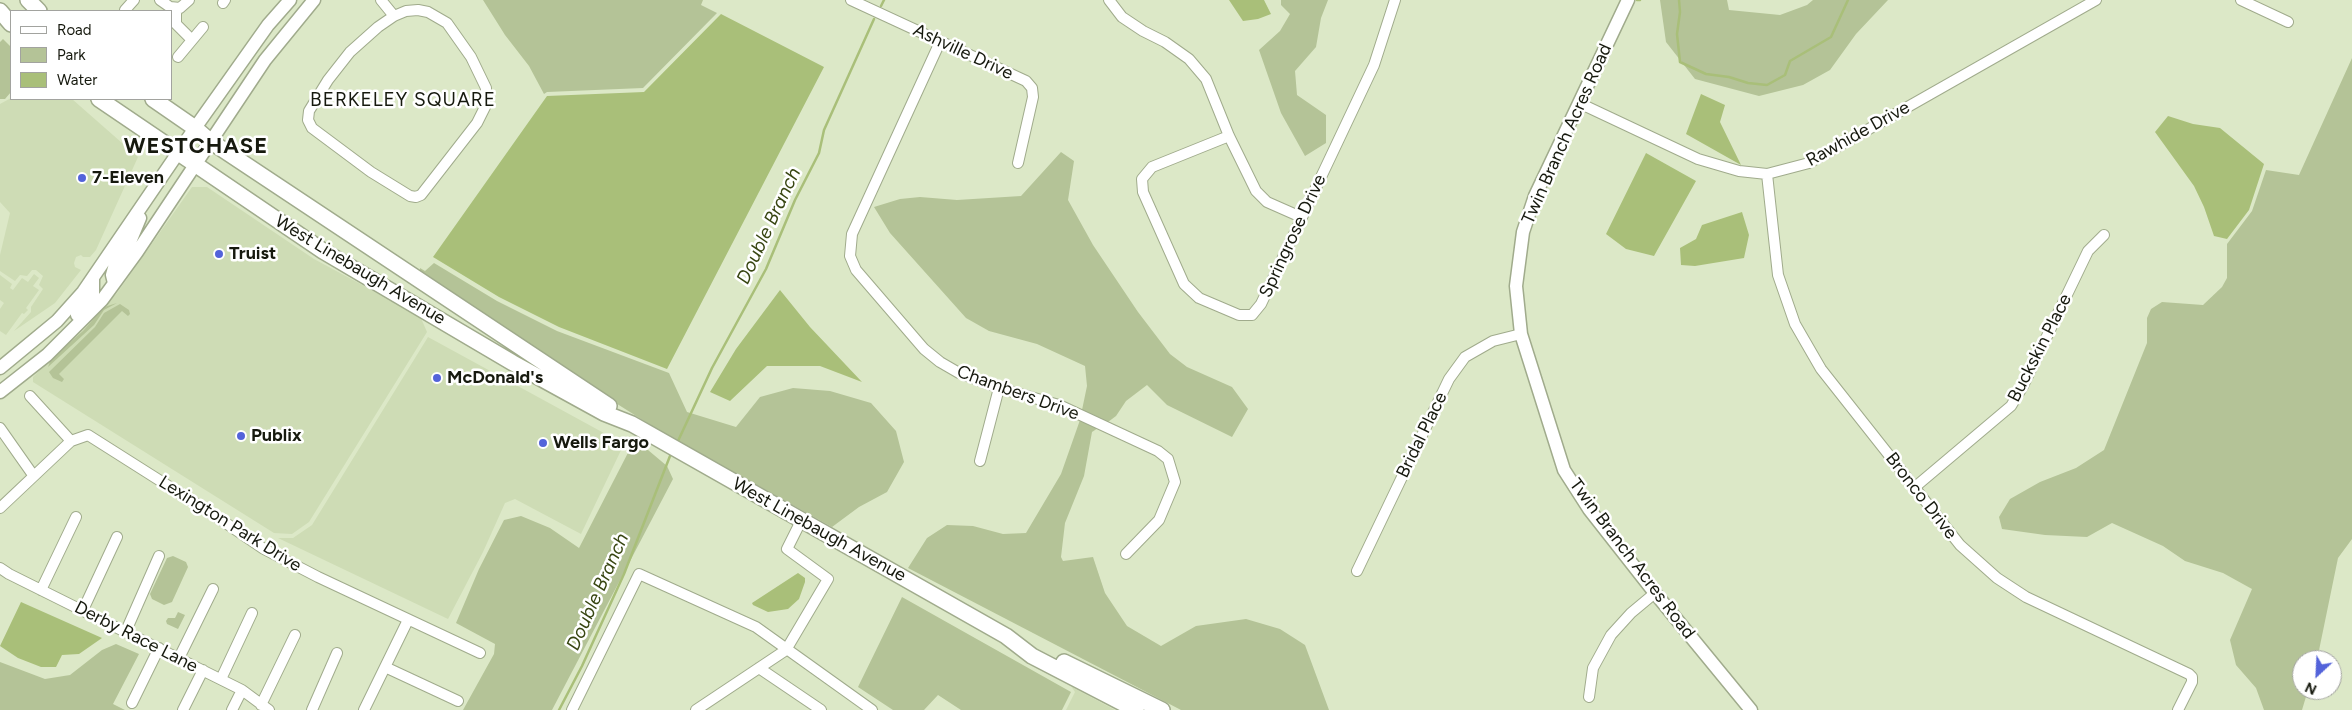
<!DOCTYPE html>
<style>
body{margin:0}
#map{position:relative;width:2352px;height:710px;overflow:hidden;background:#dce8c7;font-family:Figtree,sans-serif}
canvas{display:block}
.legend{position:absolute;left:10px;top:10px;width:162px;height:90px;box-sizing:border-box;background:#fff;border:1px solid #a2a39f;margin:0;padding:6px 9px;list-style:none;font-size:15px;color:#16190e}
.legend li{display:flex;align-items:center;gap:10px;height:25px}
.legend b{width:25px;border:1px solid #a2a39f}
.north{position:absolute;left:2292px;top:650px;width:50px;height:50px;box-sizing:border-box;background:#fff;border:1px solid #a2a39f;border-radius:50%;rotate:205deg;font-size:14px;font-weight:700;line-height:20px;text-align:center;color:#16190e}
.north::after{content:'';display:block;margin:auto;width:18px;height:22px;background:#5363da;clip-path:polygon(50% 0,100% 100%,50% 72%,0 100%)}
</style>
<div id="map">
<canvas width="2352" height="710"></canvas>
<ul class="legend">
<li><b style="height:6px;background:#fff"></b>Road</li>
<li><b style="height:14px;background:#b4c397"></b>Park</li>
<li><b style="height:14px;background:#a9bf79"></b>Water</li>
</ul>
<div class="north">N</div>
</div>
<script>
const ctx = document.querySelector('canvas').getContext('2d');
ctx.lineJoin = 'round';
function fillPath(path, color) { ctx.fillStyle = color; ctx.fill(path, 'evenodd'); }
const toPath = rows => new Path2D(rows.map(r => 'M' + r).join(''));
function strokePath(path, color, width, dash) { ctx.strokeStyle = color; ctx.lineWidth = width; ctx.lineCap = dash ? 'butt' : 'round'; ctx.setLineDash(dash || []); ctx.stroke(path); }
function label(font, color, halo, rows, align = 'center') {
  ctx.font = font + ' Figtree,sans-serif'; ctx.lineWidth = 5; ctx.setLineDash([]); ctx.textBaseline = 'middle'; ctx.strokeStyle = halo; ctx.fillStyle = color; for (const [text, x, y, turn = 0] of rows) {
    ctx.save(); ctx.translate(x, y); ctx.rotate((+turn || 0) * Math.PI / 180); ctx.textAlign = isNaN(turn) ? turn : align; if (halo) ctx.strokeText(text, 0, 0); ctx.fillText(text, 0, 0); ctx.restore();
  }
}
const built = toPath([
 [11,98,72,99,138,157,96,250,90,257,83,257,81,255,76,257,74,263,75,267,81,270,55,303,14,331,31,312,31,307,43,289,39,285,43,276,36,270,32,270,27,276,20,275,15,281,0,271,0,255,10,213,0,202,0,104],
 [192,187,207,187,314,259,420,316,427,332,309,522,292,534,274,533,33,382,33,377,117,293],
 [34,274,39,278,33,286,39,290,26,308,28,310,24,314,22,313,6,335,0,331,0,309,4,303,0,300,0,275,12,284,10,288,13,290,22,278,28,282],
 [428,337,624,444,581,534,515,499,505,503,483,552,448,619,278,538,293,538,312,525],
 [1071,686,1072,687,1115,710,1066,710,1075,692]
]);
const green = toPath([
 [483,0,703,0,701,5,717,13,643,88,547,92,544,94,529,66,505,35],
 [1281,0,1328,0,1321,18,1316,47,1295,71,1297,95,1326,115,1326,143,1305,156,1281,113,1259,50,1280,31,1290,14,1281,5],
 [1660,0,1727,0,1729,10,1780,15,1807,5,1813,0,1888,0,1856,34,1830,70,1803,85,1759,96,1695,79,1666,42],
 [3,39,11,47,11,92,5,99,0,99,0,42],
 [2352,58,2352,539,2338,558,2317,660,2302,660,2302,690,2308,690,2302,710,2264,710,2256,688,2236,665,2230,640,2252,589,2223,573,2185,561,2163,546,2112,523,2087,537,2045,535,2002,529,1999,517,2010,499,2040,482,2076,468,2104,450,2147,343,2147,318,2151,309,2162,302,2203,305,2222,287,2227,278,2227,244,2252,211,2266,170,2299,175],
 [1061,152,1074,161,1068,200,1093,245,1138,312,1170,354,1187,367,1232,387,1248,409,1232,437,1167,405,1147,385,1126,401,1116,416,1108,422,1082,410,1087,386,1085,366,1037,344,989,331,966,318,890,233,874,207,900,199,920,197,957,200,1021,196],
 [434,263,497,301,557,331,669,373,687,412,736,427,760,397,793,388,830,391,871,403,896,431,904,462,887,492,859,507,832,527,660,431,603,395,420,272,420,268,425,271],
 [117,303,104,310,94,325,48,367,51,359,83,331,104,307],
 [120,304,129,310,130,314,128,316,122,311,59,374,64,379,62,382,53,378,49,372,95,327,104,313],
 [1080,420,1098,428,1092,432,1084,476,1065,523,1061,557,1063,561,1093,557,1105,593,1127,626,1161,646,1196,626,1246,619,1280,629,1305,645,1329,710,1181,710,908,568,927,538,947,525,973,526,1003,534,1026,533,1061,474],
 [632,445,648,450,667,466,673,479,552,710,463,710,494,654,495,644,456,623,479,569,504,520,521,516,550,528,579,548],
 [173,556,186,562,188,567,172,602,164,605,152,599,150,594,167,558],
 [902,597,1071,692,1062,710,961,710,938,695,924,710,893,710,858,687],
 [178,612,185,615,178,629,167,624,166,621,168,618,175,618],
 [116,644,139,654,113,704,125,710,0,710,0,662,45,679,70,675,102,650]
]);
const water = toPath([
 [1229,0,1264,0,1271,14,1258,19,1243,21],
 [721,14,824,67,667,369,559,327,499,297,433,257,547,96,644,92],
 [1701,94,1725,105,1720,122,1741,165,1686,134],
 [2168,116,2193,124,2220,128,2264,164,2249,210,2227,239,2214,236,2204,207,2194,186,2155,132],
 [1646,153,1696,181,1654,256,1626,249,1606,234],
 [1742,212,1749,235,1744,258,1695,266,1681,265,1680,248,1696,239,1702,225],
 [780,290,810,327,862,382,820,366,767,366,730,401,710,392,736,349],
 [798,573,805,578,805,582,799,599,788,609,768,612,753,605,752,603],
 [21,602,102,638,79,654,62,655,56,667,41,667,18,658,0,646]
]);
const stream = toPath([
 [1637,0,1640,0],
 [1679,0,1680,12,1677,34,1680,62,1706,74,1729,77,1748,83,1767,85,1785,75,1790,61,1831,37,1848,0],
 [881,6,884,0],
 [678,441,712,368,766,269,795,200,819,153,824,130,874,19],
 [559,710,582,666,624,574,670,456]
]);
const minor = toPath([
 [160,0,170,7,180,8,189,0],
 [381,0,394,16],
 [851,0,1026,81,1032,88,1033,97,1018,163],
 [1109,0,1122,17,1143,31,1165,42,1189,59,1206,79,1229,136,1256,191,1267,202,1301,217],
 [2241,0,2288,22],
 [223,3,225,0],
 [176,8,176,24,192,40],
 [125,10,134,0],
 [418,10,428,12,447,23,471,57,486,88,485,107,477,123,421,195,416,197,410,196,371,172,312,128,308,120,309,111,328,80,350,52,378,27,394,16,406,11,418,10],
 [940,42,852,234,850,256,856,270,924,349,940,362,959,373,999,388,1059,405,1158,451,1168,459,1175,482,1159,520,1126,554],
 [178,57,203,27],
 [1579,103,1698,159,1739,171,1767,174,1809,163,2096,0],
 [1229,136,1152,167,1142,179,1143,192,1184,284,1199,298,1239,315,1252,315,1261,304,1374,65,1395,0],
 [1767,174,1778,275,1795,324,1821,369,1960,545,1997,578,2026,597,2189,674,2192,677,2192,682,2178,710],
 [30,396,71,441],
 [0,428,33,475],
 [980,461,999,388],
 [1915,487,2011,406,2023,386,2088,251,2104,235],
 [0,508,71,441,88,435,211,513,264,549,318,577,480,653],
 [0,568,9,574,242,690,269,710],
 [1357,571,1449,379,1465,357,1493,341,1521,334],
 [41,590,76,517],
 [83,610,117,537],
 [126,631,159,556],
 [179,658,213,589],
 [385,667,458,701],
 [759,668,821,710],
 [221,679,252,613],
 [1589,697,1593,668,1611,635,1631,613,1655,593],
 [132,703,159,648],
 [261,705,295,635],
 [183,710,203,670],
 [232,710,242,690],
 [312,710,337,653],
 [364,710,408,620],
 [572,710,639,574,756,627,872,710],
 [696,710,786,650,828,579,787,549,801,521]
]);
const tertiary = toPath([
 [1628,0,1535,196,1523,232,1516,286,1521,334,1564,470,1589,509,1655,593,1751,710],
 [114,283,112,275,114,268,130,242,140,218],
 [77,315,93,294,93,278],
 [0,368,57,321,83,292,195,128,268,25,290,0],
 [0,392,47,355,102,300,137,252,265,60,314,0]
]);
const secondary = toPath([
 [28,0,39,11],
 [0,11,11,24],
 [99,99,323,251,513,363,604,413,632,424,1006,636,1032,656,1136,710],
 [153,99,195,128,210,141,609,406],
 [1064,662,1162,710]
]);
const markers = [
 [82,178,5,"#5363da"],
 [219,254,5,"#5363da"],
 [437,378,5,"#5363da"],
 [241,436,5,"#5363da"],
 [543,443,5,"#5363da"]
];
const streetNames = [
 ["Ashville Drive",963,52,25],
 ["Twin Branch Acres Road",1567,134,-66],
 ["Rawhide Drive",1858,134,-29],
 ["Springrose Drive",1293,236,-65],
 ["West Linebaugh Avenue",360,270,31],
 ["Buckskin Place",2040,348,-63],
 ["Chambers Drive",1018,393,20],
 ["Bridal Place",1422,435,-64],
 ["Bronco Drive",1921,496,52],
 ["Lexington Park Drive",230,524,32],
 ["West Linebaugh Avenue",819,530,29],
 ["Twin Branch Acres Road",1632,559,53],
 ["Derby Race Lane",136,637,27]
];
const poiNames = [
 ["7-Eleven",92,178],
 ["Truist",229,254],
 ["McDonald's",447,378],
 ["Publix",251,436],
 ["Wells Fargo",553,443]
];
const neighbourhoodNames = [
 ["BERKELEY SQUARE",403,100]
];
const waterNames = [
 ["Double Branch",769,226,-65],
 ["Double Branch",598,592,-66]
];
const districtNames = [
 ["WESTCHASE",196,147]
];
fillPath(built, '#cedcb5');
fillPath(green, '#b4c397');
fillPath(water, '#a9bf79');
strokePath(stream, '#a9bf79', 2.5);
strokePath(minor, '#a0ab8c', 12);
strokePath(tertiary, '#a0ab8c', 15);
strokePath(secondary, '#a0ab8c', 18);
strokePath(minor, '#fff', 10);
strokePath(tertiary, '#fff', 12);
strokePath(secondary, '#fff', 15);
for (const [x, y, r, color] of markers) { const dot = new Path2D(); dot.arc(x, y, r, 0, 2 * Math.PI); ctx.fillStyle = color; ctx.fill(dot); strokePath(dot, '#fff', 2); }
label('18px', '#16190e', '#fff', streetNames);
label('bold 18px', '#16190e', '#fff', poiNames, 'left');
ctx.letterSpacing = '1px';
label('19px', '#16190e', '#fff', neighbourhoodNames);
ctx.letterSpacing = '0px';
label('italic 19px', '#384612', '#fff', waterNames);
ctx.letterSpacing = '1px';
label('bold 22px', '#16190e', '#fff', districtNames);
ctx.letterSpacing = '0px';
</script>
